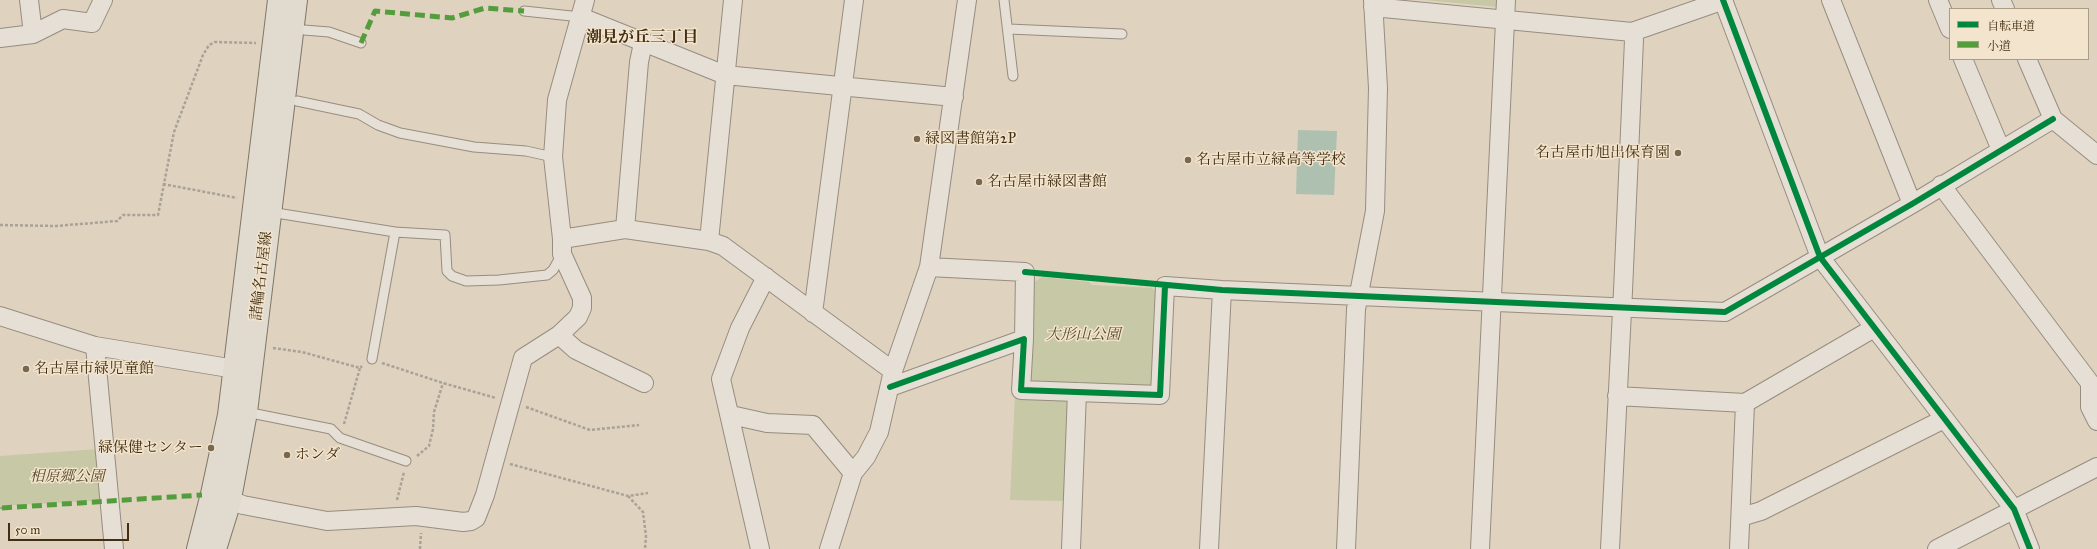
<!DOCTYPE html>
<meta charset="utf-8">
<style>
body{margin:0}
#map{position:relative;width:2097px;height:549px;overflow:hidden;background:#dfd2bf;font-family:"IM FELL Great Primer","Noto Serif JP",serif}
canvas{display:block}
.legend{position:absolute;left:1949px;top:8px;width:140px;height:52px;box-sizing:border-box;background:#f3e4cd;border:1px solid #ac9c83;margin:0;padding:5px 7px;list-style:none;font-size:12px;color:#422f13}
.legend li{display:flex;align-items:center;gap:8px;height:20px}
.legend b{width:20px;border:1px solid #ac9c83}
.scale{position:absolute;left:8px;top:523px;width:121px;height:18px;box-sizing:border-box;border:2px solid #422f13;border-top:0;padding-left:5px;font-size:12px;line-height:14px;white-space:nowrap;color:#422f13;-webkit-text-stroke:3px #f3e4cd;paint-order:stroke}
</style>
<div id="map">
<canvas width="2097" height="549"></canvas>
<ul class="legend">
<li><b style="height:5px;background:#00873e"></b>自転車道</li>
<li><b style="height:5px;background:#549d3d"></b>小道</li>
</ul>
<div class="scale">50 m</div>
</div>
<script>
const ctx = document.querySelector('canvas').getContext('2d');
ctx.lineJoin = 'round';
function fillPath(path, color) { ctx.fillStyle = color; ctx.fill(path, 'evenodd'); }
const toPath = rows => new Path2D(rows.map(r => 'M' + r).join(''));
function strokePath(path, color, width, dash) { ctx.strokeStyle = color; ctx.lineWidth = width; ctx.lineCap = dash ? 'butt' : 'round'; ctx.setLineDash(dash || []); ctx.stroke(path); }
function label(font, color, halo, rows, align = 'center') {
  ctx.font = font + ' "IM FELL Great Primer","Noto Serif JP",serif'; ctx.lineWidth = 3; ctx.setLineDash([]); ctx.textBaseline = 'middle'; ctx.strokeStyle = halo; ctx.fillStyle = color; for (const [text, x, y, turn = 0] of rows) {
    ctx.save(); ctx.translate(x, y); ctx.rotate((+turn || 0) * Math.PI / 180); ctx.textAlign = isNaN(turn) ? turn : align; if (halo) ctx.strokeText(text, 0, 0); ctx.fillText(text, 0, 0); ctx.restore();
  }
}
const green = toPath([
 [1424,0,1502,0,1498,7],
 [1042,277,1089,282,1092,285,1152,288,1158,294,1155,382,1147,389,1036,384,1028,376,1031,284],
 [1015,395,1064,397,1070,402,1066,501,1010,500],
 [99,449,103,500,0,506,0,456]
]);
const water = toPath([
 [1298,130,1337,131,1334,195,1296,194]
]);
const path = toPath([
 [163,184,237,198],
 [0,225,56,226,117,221,123,215,158,215,174,132,203,55,209,45,215,42,256,43],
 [1040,274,1148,285],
 [273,348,302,352,360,368,362,366],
 [382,363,443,383,496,398],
 [526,407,590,430,639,425],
 [344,424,360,368],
 [417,456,429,446,433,429,434,412,443,383],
 [510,464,628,496,648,493],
 [628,496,643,512,646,536,645,549],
 [397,500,404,472],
 [0,508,2,508],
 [420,549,421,533]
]);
const service = toPath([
 [1004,0,1013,76],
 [524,11,581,17],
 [1009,29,1122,34],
 [304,30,329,32,361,43],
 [297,101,359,114,378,125,400,133,474,147,526,151,553,157],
 [270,212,395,232,445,235,447,271,452,276,466,281,499,280,547,275,553,270,562,254],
 [372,359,395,232],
 [246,412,331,429,340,438,406,461]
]);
const minor = toPath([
 [29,0,33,34],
 [585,0,557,100,553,157,562,239,625,229,709,241,723,246,893,371],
 [1723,0,1820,257,2014,509,2030,549],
 [1831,0,1912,204],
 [1938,0,1950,29],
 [2001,0,2005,9],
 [1373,7,1632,32,1724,0],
 [581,17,725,75,954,97],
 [0,38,33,34,63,19,92,23,103,0],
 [1963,59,2001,150],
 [2027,59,2053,119,2097,155],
 [1941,185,2090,383,2090,407,2097,421],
 [625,229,639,62,643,43],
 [709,241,733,0],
 [929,267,1025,272,1024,339],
 [813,313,854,0],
 [0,316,95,346,235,369],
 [559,335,576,350,644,383],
 [95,346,114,549],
 [890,387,1024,339,1021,390,1160,395,1165,286,1222,290,1725,312,1912,204,2053,119],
 [1617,396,1745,403,1739,549],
 [1745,403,1874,328],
 [731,415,767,423,813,425,853,473],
 [230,500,243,505,327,521,416,516,463,522,471,521,476,518,485,495,523,358,559,335,578,317,582,308,582,298,562,254,562,239],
 [1741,517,1761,511,1944,419],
 [760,549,721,379,740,328,766,277],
 [829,549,853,473,866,457,879,432,893,371,929,267,967,0],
 [1071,549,1077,392],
 [1209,549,1222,290],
 [1346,549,1356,309,1375,211,1378,88,1373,0],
 [1480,549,1506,0],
 [1610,549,1623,291,1634,40,1632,32],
 [1937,549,2097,467]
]);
const primary = toPath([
 [198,549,212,494,229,415,279,0],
 [215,549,229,504,246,412,296,0]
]);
const quiet = toPath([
 [361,43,375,11,452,18,485,8,524,11],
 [2,508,202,495]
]);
const cycleway = toPath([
 [1723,0,1820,257,2014,509,2030,549],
 [1025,272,1222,290,1725,312,1912,204,2053,119],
 [890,387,1024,339,1021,390,1160,395,1165,286]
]);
const markers = [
 [917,139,4,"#79684f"],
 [1678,153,4,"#79684f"],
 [1188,160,4,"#79684f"],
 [979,182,4,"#79684f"],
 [26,369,4,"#79684f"],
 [211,448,4,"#79684f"],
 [287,455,4,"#79684f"]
];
const poiNames = [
 ["緑図書館第2P",925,139],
 ["名古屋市旭出保育園",1670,153,"right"],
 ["名古屋市立緑高等学校",1196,160],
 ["名古屋市緑図書館",987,182],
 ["名古屋市緑児童館",34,369],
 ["緑保健センター",203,448,"right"],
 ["ホンダ",295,455]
];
const streetNames = [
 ["諸輪名古屋線",262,276,-83]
];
const parkNames = [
 ["大形山公園",1083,335],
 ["相原郷公園",67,477]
];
const neighbourhoodNames = [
 ["潮見が丘三丁目",642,38]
];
fillPath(green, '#c6c8a6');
fillPath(water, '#aec0b0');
strokePath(service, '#978d7f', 11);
strokePath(minor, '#978d7f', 20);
strokePath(primary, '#807769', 24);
strokePath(path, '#a9a297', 2.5, [3, 2]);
strokePath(service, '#e6dfd5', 9);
strokePath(minor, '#e6dfd5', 18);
strokePath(primary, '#e1dace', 22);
strokePath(quiet, '#549d3d', 5, [10, 5]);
strokePath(cycleway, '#00873e', 6);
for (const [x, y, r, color] of markers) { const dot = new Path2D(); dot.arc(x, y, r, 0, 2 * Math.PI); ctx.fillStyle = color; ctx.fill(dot); strokePath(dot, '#f3e4cd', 1.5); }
label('15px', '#422f13', '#f3e4cd', poiNames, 'left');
label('15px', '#422f13', '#f3e4cd', streetNames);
label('italic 15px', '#584c2c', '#f3e4cd', parkNames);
label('bold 16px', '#422f13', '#f3e4cd', neighbourhoodNames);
</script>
